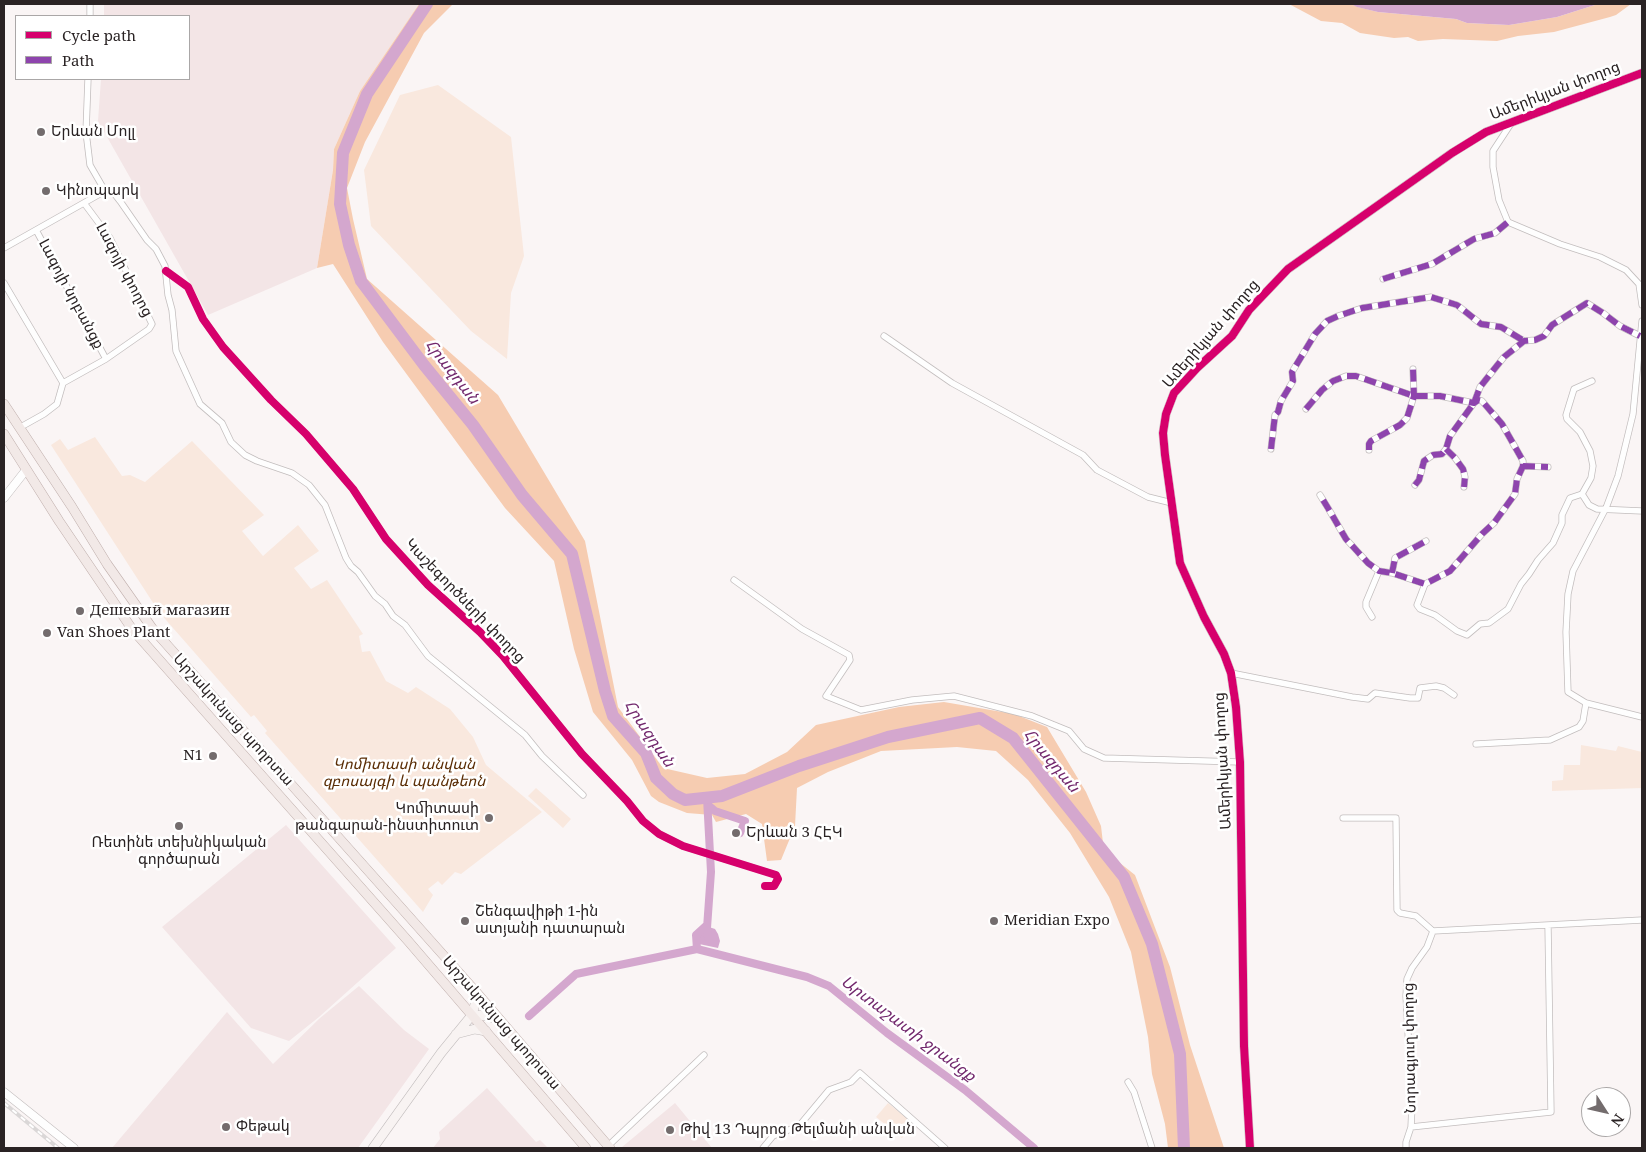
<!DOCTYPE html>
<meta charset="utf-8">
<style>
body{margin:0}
#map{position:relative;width:1646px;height:1152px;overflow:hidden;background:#faf5f5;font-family:"Noto Serif",serif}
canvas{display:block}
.frame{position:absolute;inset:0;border:5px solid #2a2324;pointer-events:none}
.legend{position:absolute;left:15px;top:15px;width:175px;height:65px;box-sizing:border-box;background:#fff;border:1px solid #aaa7a7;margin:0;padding:6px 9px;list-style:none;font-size:15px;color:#2a2324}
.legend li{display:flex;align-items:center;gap:10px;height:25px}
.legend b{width:25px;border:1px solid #aaa7a7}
.north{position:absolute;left:1581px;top:1087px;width:50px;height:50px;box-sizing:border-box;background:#fff;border:1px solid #aaa7a7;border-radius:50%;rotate:125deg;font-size:14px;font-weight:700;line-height:20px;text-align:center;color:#2a2324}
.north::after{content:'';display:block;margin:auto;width:18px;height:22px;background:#736c6d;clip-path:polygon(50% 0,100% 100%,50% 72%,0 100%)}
</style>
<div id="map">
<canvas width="1646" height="1152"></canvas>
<div class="frame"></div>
<ul class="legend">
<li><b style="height:6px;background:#d6006c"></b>Cycle path</li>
<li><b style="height:6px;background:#8e44ad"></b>Path</li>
</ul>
<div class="north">N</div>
</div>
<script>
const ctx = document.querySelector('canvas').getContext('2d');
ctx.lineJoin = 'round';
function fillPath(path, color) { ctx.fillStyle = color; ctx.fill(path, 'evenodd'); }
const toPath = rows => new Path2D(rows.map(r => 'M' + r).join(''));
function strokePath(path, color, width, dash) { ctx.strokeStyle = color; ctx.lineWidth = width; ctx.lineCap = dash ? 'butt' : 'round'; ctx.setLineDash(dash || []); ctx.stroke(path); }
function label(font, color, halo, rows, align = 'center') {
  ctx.font = font + ' "Noto Serif","Noto Sans Armenian",serif'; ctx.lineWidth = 5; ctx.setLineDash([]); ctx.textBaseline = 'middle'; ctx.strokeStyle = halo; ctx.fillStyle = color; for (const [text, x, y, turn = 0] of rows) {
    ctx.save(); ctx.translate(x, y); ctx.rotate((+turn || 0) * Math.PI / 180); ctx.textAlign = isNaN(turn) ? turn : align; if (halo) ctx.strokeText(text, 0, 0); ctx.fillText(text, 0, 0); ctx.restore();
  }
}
const built = toPath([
 [104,4,419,4,360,91,334,149,333,170,317,268,208,315,98,121,101,79,189,79,189,16,104,16],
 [286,825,396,948,319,1017,289,1041,251,1028,162,927],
 [359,986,404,1030,429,1049,358,1148,112,1148,227,1012,273,1064,320,1018],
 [487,1088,536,1142,540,1140,548,1148,433,1148,440,1139,439,1132],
 [675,1103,712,1148,623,1148,622,1147]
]);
const green = toPath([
 [438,85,511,137,524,256,511,293,507,359,471,331,371,226,364,170,400,95],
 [95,437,122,476,130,475,145,482,192,441,264,515,242,531,263,556,298,525,319,551,294,568,311,589,327,580,363,634,359,636,362,652,370,651,386,681,408,693,416,687,450,709,473,737,486,765,542,812,461,874,455,872,442,885,438,881,428,889,433,895,423,912,265,733,267,731,254,715,251,717,159,612,51,445,60,439,68,450],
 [1581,745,1616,751,1618,746,1642,752,1642,788,1552,791,1552,781,1563,780,1564,765,1580,765],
 [536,788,571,819,563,828,528,796],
 [888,1103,914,1124,902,1138,876,1117]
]);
const forest = toPath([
 [419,4,453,4,424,33,365,142,347,188,353,219,367,279,498,395,585,541,618,707,663,768,707,778,745,774,787,752,816,725,899,707,944,702,1014,714,1047,727,1086,792,1101,826,1103,843,1115,859,1135,875,1170,967,1190,1045,1224,1148,1168,1148,1165,1124,1152,1074,1148,1037,1131,952,1109,897,1070,833,1028,780,996,751,957,747,881,751,828,772,797,788,795,826,781,860,767,861,762,824,746,814,716,822,712,815,687,813,659,802,651,796,632,760,593,712,574,649,554,561,505,508,383,342,333,264,317,268,333,170,334,149,360,91],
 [1289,4,1351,4,1358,7,1378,12,1456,19,1467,23,1509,25,1557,17,1598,4,1631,4,1616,15,1610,17,1554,32,1518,36,1497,41,1443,39,1418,41,1408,37,1394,38,1360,33,1342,23,1321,21]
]);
const water = toPath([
 [1351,4,1598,4,1557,17,1509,25,1467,23,1456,19,1378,12,1357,7],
 [709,927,715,929,718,934,720,941,718,948,699,944,700,935]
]);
const canal = toPath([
 [707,798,711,872,707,928,708,937],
 [708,805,715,811,745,821,740,833],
 [697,949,696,935,707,925],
 [529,1016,576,974,697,949,807,977,829,986,887,1033,965,1090,1034,1148]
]);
const river = toPath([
 [427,4,367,94,343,153,340,204,349,245,361,281,424,365,473,425,522,495,572,554,605,691,613,716,646,753,656,778,673,794,685,800,722,796,799,766,888,737,980,718,1013,738,1124,877,1152,944,1180,1054,1184,1148]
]);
const minor = toPath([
 [90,16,90,4],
 [88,79,86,132,90,165,105,191],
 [1512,122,1493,151,1493,167,1499,200,1508,222,1560,244,1600,257,1626,270,1639,284,1642,305],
 [105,191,113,192,120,201,147,240,156,249,165,266,168,295,172,310,176,351,200,404,222,423,231,442,245,455,257,461,292,473,309,485,325,505,346,558,351,566,358,572,375,596,385,604,393,616,405,625,428,656,525,735,542,756,583,795],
 [36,230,106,359],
 [4,248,105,191],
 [166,271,188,287,203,319,223,347,271,400,306,434,353,489,386,539,428,585,480,632,503,656,582,754,627,801,643,821,659,834,683,846,776,875,778,879,774,886,765,886],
 [1383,279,1432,264,1474,239,1495,233,1508,222],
 [4,283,63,383,57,404,44,414,19,428],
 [1642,321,1633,414,1618,476,1606,508,1573,571,1568,594,1566,632,1568,692,1586,703,1642,717],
 [884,336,952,383,1083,455,1097,470,1148,497,1172,503],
 [63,383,106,359,149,329,152,324,110,238,84,203],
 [1306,409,1322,390,1333,381,1346,376,1356,376,1414,396,1440,396,1474,403,1478,400,1482,401,1502,424,1523,461,1523,466,1517,479,1515,494,1494,523,1482,534,1450,571,1425,584,1392,573,1379,571,1368,563,1346,539,1328,508,1320,495],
 [1271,449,1275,415,1278,412,1281,401,1293,381,1292,372,1315,334,1327,321,1338,316,1362,308,1431,297,1457,305,1481,324,1501,327,1524,341],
 [1446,449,1455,458,1463,469,1465,477,1464,487],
 [1369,450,1369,444,1371,441,1400,425,1407,418,1414,396,1413,369],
 [1523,466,1548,467],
 [1415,485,1419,480,1424,461,1433,455,1442,454,1446,449,1450,436,1474,403,1480,387,1504,357,1524,341,1535,340,1544,336,1552,325,1587,303,1603,313,1620,326,1640,336],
 [1582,494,1589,505,1597,509,1642,511],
 [1392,573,1395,558,1426,541],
 [734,580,802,629,849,655,850,660,826,696,861,710,912,700,954,696,1032,716,1069,731,1084,749,1104,758,1240,762],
 [1425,584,1417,605,1420,609,1435,615,1457,631,1467,635,1480,624,1489,623,1508,609,1521,584,1529,574,1538,560,1553,543,1562,523,1562,515,1570,498,1582,494,1591,478,1593,466,1590,451,1580,432,1567,419,1566,415,1574,389,1592,381],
 [1372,617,1366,607,1366,602,1379,571],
 [1231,673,1352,697,1368,699,1375,693,1410,698,1418,698,1420,688,1436,686,1444,688,1454,695],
 [1476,744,1550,740,1579,727,1583,721,1586,703],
 [1343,818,1396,818,1397,910,1400,913,1416,916,1433,931],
 [1433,931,1642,920],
 [1128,1082,1134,1092,1152,1148],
 [1411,1127,1551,1112,1548,926],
 [608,1146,704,1055],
 [763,1148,773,1136,799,1126,829,1090,851,1082,860,1073,945,1148],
 [1406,1148,1406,1142,1411,1127,1412,1106,1406,996,1407,979,1412,968,1427,947,1433,931]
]);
const tertiary = toPath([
 [4,498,26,470],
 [4,1092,74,1148],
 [1250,1148,1244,1046,1240,762,1236,707,1231,673,1224,654,1204,617,1180,563,1165,455,1163,433,1166,414,1174,393,1197,368,1232,336,1249,310,1288,269,1452,153,1486,132,1642,73]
]);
const secondary = toPath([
 [472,1015,488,1016,499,1020],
 [456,1034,475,1029,486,1031],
 [373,1148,441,1053,472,1015,476,1001,472,988]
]);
const primary = toPath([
 [4,404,72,507,107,564,152,628,477,993,610,1148],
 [4,434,59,521,132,629,409,942,586,1148]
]);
const rail = toPath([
 [4,1103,58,1148]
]);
const quiet = toPath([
 [1383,279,1432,264,1474,239,1495,233,1508,222],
 [1306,409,1322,390,1333,381,1346,376,1356,376,1414,396,1440,396,1474,403,1478,400,1482,401,1502,424,1523,461,1523,466,1517,479,1515,494,1494,523,1482,534,1450,571,1425,584,1392,573,1379,571,1368,563,1346,539,1328,508,1320,495],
 [1271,449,1275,415,1278,412,1281,401,1293,381,1292,372,1315,334,1327,321,1338,316,1362,308,1431,297,1457,305,1481,324,1501,327,1524,341],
 [1446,449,1455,458,1463,469,1465,477,1464,487],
 [1369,450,1369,444,1371,441,1400,425,1407,418,1414,396,1413,369],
 [1523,466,1548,467],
 [1415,485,1419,480,1424,461,1433,455,1442,454,1446,449,1450,436,1474,403,1480,387,1504,357,1524,341,1535,340,1544,336,1552,325,1587,303,1603,313,1620,326,1640,336],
 [1392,573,1395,558,1426,541]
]);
const cycleway = toPath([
 [166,271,188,287,203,319,223,347,271,400,306,434,353,489,386,539,428,585,480,632,503,656,582,754,627,801,643,821,659,834,683,846,776,875,778,879,774,886,765,886],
 [1250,1148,1244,1046,1240,762,1236,707,1231,673,1224,654,1204,617,1180,563,1165,455,1163,433,1166,414,1174,393,1197,368,1232,336,1249,310,1288,269,1452,153,1486,132,1642,73]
]);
const markers = [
 [41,132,5,"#736c6d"],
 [46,191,5,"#736c6d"],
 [80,611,5,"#736c6d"],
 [47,633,5,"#736c6d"],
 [213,756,5,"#736c6d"],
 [489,818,5,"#736c6d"],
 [179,826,5,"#736c6d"],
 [736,833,5,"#736c6d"],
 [465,921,5,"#736c6d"],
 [994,921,5,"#736c6d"],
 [226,1127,5,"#736c6d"],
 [670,1130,5,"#736c6d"]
];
const streetNames = [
 ["Ամերիկյան փողոց",1555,91,-21],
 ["Լազոյի փողոց",124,270,62],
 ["Լազոյի նրբանցք",71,294,62],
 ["Ամերիկյան փողոց",1211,334,-49],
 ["Կաշեգործների փողոց",465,601,46],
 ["Արշակունյաց պողոտա",233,720,48],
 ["Ամերիկյան փողոց",1223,761,-93],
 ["Արշակունյաց պողոտա",501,1023,49],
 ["Նորագյուղ փողոց",1410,1048,-91]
];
const poiNames = [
 ["Երևան Մոլլ",51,132],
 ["Կինոպարկ",56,191],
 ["Дешевый магазин",90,611],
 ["Van Shoes Plant",57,633],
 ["N1",203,756,"right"],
 ["Կոմիտասի",479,809,"right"],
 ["թանգարան-ինստիտուտ",479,826,"right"],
 ["Երևան 3 ՀԷԿ",746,833],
 ["Ռետինե տեխնիկական",179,843,"center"],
 ["գործարան",179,860,"center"],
 ["Շենգավիթի 1-ին",475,912],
 ["ատյանի դատարան",475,929],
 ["Meridian Expo",1004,921],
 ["Փեթակ",236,1127],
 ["Թիվ 13 Դպրոց Թելմանի անվան",680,1130]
];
const parkNames = [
 ["Կոմիտասի անվան",404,765],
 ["զբոսայգի և պանթեոն",404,782]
];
const waterNames = [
 ["Հրազդան",452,372,52],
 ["Հրազդան",649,734,56],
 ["Հրազդան",1051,761,50],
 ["Արտաշատի ջրանցք",908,1029,37]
];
fillPath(built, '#f3e5e6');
fillPath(green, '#f9e8de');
fillPath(forest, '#f6ccb1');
fillPath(water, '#d4a7ce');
strokePath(canal, '#d4a7ce', 8);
strokePath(river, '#d4a7ce', 12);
strokePath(minor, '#c2bdbd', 7);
strokePath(tertiary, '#c2bdbd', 9);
strokePath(secondary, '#c2bdbd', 10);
strokePath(primary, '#beadaa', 10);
strokePath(minor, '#fefefe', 5.5);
strokePath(tertiary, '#fefefe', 8);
strokePath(secondary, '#f8f3f2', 9);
strokePath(primary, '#f2e9e7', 9);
strokePath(rail, '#dad7d7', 4);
strokePath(rail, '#fff', 2, [5.5]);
strokePath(quiet, '#8e44ad', 6, [12, 6]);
strokePath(cycleway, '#d6006c', 8);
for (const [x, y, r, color] of markers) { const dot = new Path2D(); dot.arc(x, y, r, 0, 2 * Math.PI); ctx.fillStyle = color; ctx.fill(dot); strokePath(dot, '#fff', 2); }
label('15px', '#2a2324', '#fff', streetNames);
label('15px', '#2a2324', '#fff', poiNames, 'left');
label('italic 15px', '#5a2d05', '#fff', parkNames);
label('italic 16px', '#72286d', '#fff', waterNames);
</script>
